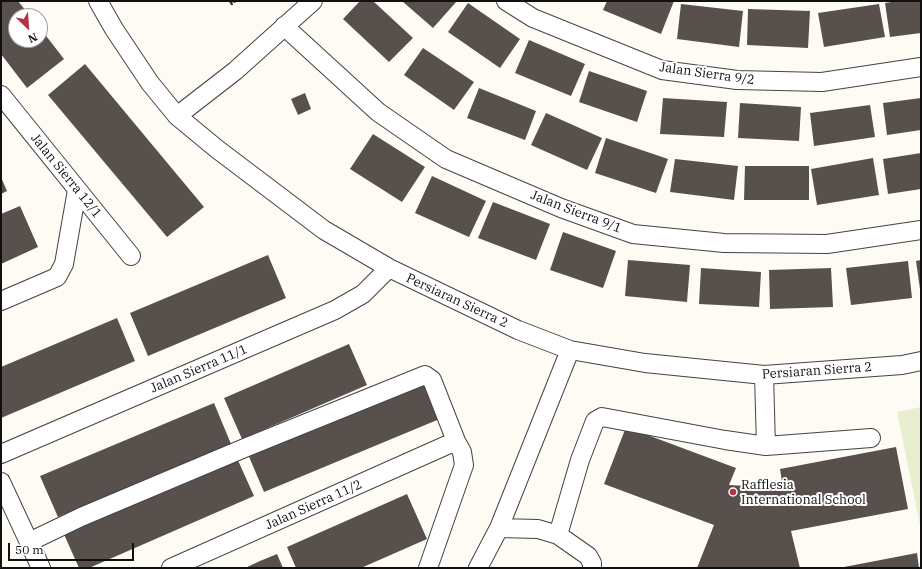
<!DOCTYPE html>
<style>
body{margin:0}
#map{position:relative;width:922px;height:569px;overflow:hidden;background:#fefbf4;font-family:"IBM Plex Serif",serif}
canvas{display:block}
.frame{position:absolute;inset:0;border:2px solid #101010;pointer-events:none}
.north{position:absolute;left:8px;top:8px;width:40px;height:40px;box-sizing:border-box;background:#fff;border:1px solid #9f9f9f;border-radius:50%;rotate:155deg;font-size:11px;font-weight:700;line-height:16px;text-align:center;color:#101010}
.north::after{content:'';display:block;margin:auto;width:14px;height:18px;background:#b73147;clip-path:polygon(50% 0,100% 100%,50% 72%,0 100%)}
.scale{position:absolute;left:8px;top:543px;width:126px;height:18px;box-sizing:border-box;border:2px solid #101010;border-top:0;padding-left:5px;font-size:12px;line-height:14px;white-space:nowrap;color:#101010;-webkit-text-stroke:3px #fff;paint-order:stroke}
</style>
<div id="map">
<canvas width="922" height="569"></canvas>
<div class="frame"></div>
<div class="north">N</div>
<div class="scale">50 m</div>
</div>
<script>
const ctx = document.querySelector('canvas').getContext('2d');
ctx.lineJoin = 'round';
function fillPath(path, color) { ctx.fillStyle = color; ctx.fill(path, 'evenodd'); }
const toPath = rows => new Path2D(rows.map(r => 'M' + r).join(''));
function strokePath(path, color, width, dash) { ctx.strokeStyle = color; ctx.lineWidth = width; ctx.lineCap = dash ? 'butt' : 'round'; ctx.setLineDash(dash || []); ctx.stroke(path); }
function label(font, color, halo, rows, align = 'center') {
  ctx.font = font + ' "IBM Plex Serif",serif'; ctx.lineWidth = 4; ctx.setLineDash([]); ctx.textBaseline = 'middle'; ctx.strokeStyle = halo; ctx.fillStyle = color; for (const [text, x, y, turn = 0] of rows) {
    ctx.save(); ctx.translate(x, y); ctx.rotate((+turn || 0) * Math.PI / 180); ctx.textAlign = isNaN(turn) ? turn : align; if (halo) ctx.strokeText(text, 0, 0); ctx.fillText(text, 0, 0); ctx.restore();
  }
}
const pitch = toPath([
 [921,407,921,530,897,412]
]);
const building = toPath([
 [1,1,18,1,30,16,16,16,16,40,40,40,40,28,64,59,27,88,1,54],
 [360,1,373,1,413,38,389,62,343,19],
 [402,1,457,1,433,28],
 [607,1,674,1,661,34,603,10],
 [898,1,921,1,921,33,890,37,885,3],
 [468,3,520,39,500,68,448,32],
 [681,4,743,11,739,47,677,39],
 [879,4,885,37,824,47,818,13],
 [748,9,810,11,808,48,747,45],
 [529,40,585,64,571,96,515,73],
 [423,48,474,82,454,110,404,75],
 [85,64,204,207,167,237,48,95],
 [589,71,647,91,637,122,579,102],
 [479,88,536,111,525,140,467,118],
 [305,93,311,109,298,115,291,99],
 [663,98,727,102,724,137,660,134],
 [921,98,921,130,887,135,883,103],
 [740,103,801,107,799,141,738,138],
 [870,105,875,137,814,146,810,113],
 [546,113,602,138,587,170,531,145],
 [373,134,425,167,402,202,350,169],
 [606,138,668,159,656,193,595,173],
 [921,153,921,189,888,194,883,159],
 [873,158,879,195,817,205,811,169],
 [675,159,738,166,734,200,670,192],
 [745,166,809,166,809,200,744,200],
 [432,176,486,201,469,237,415,213],
 [1,177,7,191,1,194],
 [493,202,550,224,536,260,478,238],
 [20,206,38,247,1,264,1,214],
 [563,232,616,251,603,288,550,270],
 [268,255,286,298,148,356,130,313],
 [628,260,690,265,687,302,625,296],
 [921,260,921,289,920,289,916,261],
 [908,261,912,298,851,305,846,268],
 [701,268,761,272,759,307,699,304],
 [831,268,833,307,770,309,769,270],
 [117,318,135,361,1,418,1,367],
 [349,344,367,385,242,439,224,398],
 [426,378,442,418,264,492,247,452],
 [214,403,231,444,58,517,40,476],
 [626,427,736,468,729,485,783,488,780,469,896,447,908,509,791,531,800,568,697,568,714,525,604,484],
 [236,456,254,496,89,568,79,568,63,532],
 [407,494,427,539,361,568,296,568,287,547],
 [917,553,919,568,844,568,844,567],
 [277,554,283,568,245,568,260,561]
]);
const path = toPath([
 [230,1,232,4,235,1]
]);
const minor = toPath([
 [98,1,114,29,150,83,177,116,217,149,324,230,389,268,518,330,570,350,645,363,764,375,902,365,921,361],
 [506,1,533,18,662,70,737,80,822,82,921,67],
 [284,26,378,112,446,159,561,208,633,234,724,243,827,244,921,230],
 [1,95,131,256],
 [177,116,235,71,313,1],
 [1,301,57,277,64,264,77,190],
 [764,375,766,446],
 [1,454,335,310,363,294,389,268],
 [1,482,41,568],
 [499,528,538,529,558,535,588,556,592,563,592,568],
 [558,535,580,460,595,421,602,417,725,440,766,446,871,438],
 [29,542,81,517,247,447,425,375,432,380,456,441,462,452,464,465,428,568],
 [171,568,456,441],
 [478,568,499,528,570,350]
]);
const markers = [
 [733,492,4,"#b73147"]
];
const streetNames = [
 ["Jalan Sierra 9/2",707,74,8],
 ["Jalan Sierra 12/1",66,176,51],
 ["Jalan Sierra 9/1",576,212,21],
 ["Persiaran Sierra 2",457,301,25],
 ["Jalan Sierra 11/1",199,369,-23],
 ["Persiaran Sierra 2",817,371,-4],
 ["Jalan Sierra 11/2",314,505,-24]
];
const poiNames = [
 ["Rafflesia",741,485],
 ["International School",741,500]
];
fillPath(pitch, '#e8efd0');
fillPath(building, '#58504d');
strokePath(minor, '#434343', 20);
strokePath(path, '#323232', 2.5, [4, 2]);
strokePath(minor, '#fff', 18);
for (const [x, y, r, color] of markers) { const dot = new Path2D(); dot.arc(x, y, r, 0, 2 * Math.PI); ctx.fillStyle = color; ctx.fill(dot); strokePath(dot, '#fff', 1.5); }
label('13px', '#101010', '#fff', streetNames);
label('13px', '#101010', '#fff', poiNames, 'left');
</script>
